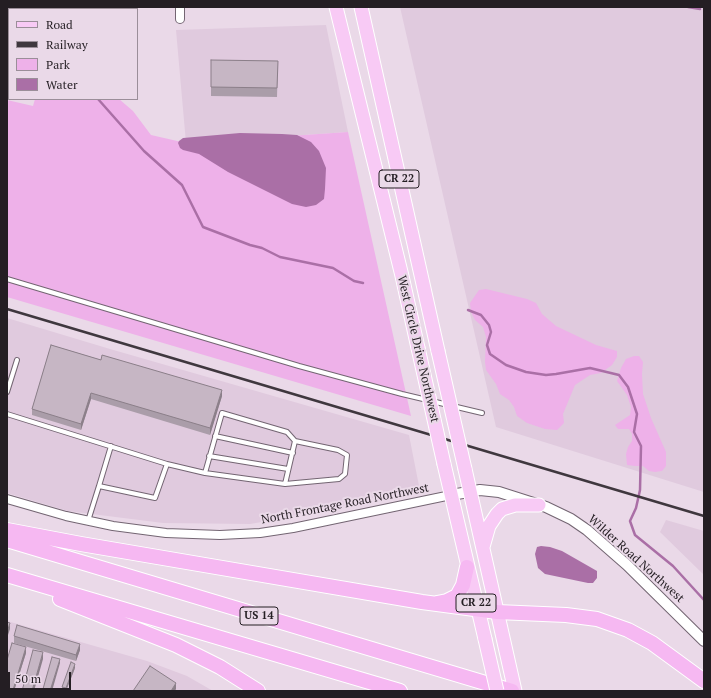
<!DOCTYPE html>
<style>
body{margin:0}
#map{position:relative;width:711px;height:698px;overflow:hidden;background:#ead9e8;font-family:"PT Serif",serif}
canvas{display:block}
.frame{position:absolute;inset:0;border:8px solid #241e23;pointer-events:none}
.legend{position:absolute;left:8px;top:8px;width:130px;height:92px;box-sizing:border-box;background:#ead9e8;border:1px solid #9b8e99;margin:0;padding:5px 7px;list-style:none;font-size:12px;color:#241e23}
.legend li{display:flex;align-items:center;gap:8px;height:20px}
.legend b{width:20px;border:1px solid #9b8e99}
.scale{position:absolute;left:8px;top:672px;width:63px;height:18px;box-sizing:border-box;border:2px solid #241e23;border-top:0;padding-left:5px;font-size:12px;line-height:14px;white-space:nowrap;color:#241e23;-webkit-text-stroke:3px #ead9e8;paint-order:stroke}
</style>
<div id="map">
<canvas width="711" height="698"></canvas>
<div class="frame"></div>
<ul class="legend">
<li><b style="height:5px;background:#f8caf5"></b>Road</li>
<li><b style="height:5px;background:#3f373e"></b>Railway</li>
<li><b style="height:11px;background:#eeb1e9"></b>Park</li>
<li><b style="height:11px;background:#aa6fa6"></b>Water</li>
</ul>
<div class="scale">50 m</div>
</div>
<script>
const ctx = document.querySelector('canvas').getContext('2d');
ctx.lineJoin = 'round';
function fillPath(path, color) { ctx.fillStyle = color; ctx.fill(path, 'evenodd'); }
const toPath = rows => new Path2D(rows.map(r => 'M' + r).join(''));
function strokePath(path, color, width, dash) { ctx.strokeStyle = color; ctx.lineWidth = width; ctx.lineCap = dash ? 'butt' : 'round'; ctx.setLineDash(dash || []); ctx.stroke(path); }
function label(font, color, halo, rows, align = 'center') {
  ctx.font = font + ' "PT Serif",serif'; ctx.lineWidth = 4; ctx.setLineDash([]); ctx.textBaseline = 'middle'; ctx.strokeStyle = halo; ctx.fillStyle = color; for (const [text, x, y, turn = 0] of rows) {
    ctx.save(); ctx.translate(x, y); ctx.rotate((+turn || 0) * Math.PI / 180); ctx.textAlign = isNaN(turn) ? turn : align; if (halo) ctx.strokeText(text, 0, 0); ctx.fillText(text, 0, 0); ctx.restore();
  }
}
const built = toPath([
 [400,7,704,7,704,492,496,427],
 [326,25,348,132,186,143,176,30],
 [7,318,110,349,409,435,419,486,320,512,250,524,163,523,68,511,7,493],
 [666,520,704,531,704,575,660,532],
 [7,621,147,661,187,676,213,691,7,691]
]);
const green = toPath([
 [35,99,119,99,133,111,151,135,186,143,348,132,411,416,7,297,7,100,33,106],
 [486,289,527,299,536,303,542,314,556,326,596,345,617,351,617,357,612,365,601,373,590,375,575,385,563,414,564,423,557,430,545,429,527,423,517,416,514,407,509,400,500,394,496,384,486,370,485,362,486,337,483,327,475,320,471,312,470,303,479,290],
 [634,356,639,356,643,362,642,374,643,394,651,418,666,452,666,466,662,471,655,472,649,471,643,466,635,466,627,465,626,454,628,447,632,441,632,434,629,429,618,429,615,425,630,415,631,407,627,395,617,381,621,368,626,359]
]);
const water = toPath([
 [240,133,282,134,297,135,311,142,319,151,326,168,325,189,324,199,316,205,306,207,292,204,228,172,199,154,183,150,180,148,178,143,179,141,183,138],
 [541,546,550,547,562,551,597,571,597,578,593,583,588,583,545,574,538,568,535,554,537,547]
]);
const stream = toPath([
 [688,7,700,9],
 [7,35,9,37],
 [98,99,144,151,182,185,203,227,250,245,262,248,280,257,333,268,354,281,363,283],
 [468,310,481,315,489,325,491,332,487,345,490,354,506,365,526,372,546,375,556,374,590,368,619,375,628,387,637,414,634,432,641,446,640,490,636,508,630,521,635,535,673,566,704,600]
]);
const service = toPath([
 [7,279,299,366,402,394,482,413],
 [7,392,17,360],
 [7,414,167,464,155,498,99,486,88,521],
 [215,436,293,453],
 [209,456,288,469],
 [167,464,205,473,285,484,295,441,287,432,222,413,205,473],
 [285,484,339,479,345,474,347,455,338,450,295,441],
 [99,486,111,446]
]);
const minor = toPath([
 [180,7,180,19],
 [7,499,66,516,113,526,166,533,220,535,260,533,293,528,451,495]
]);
const tertiary = toPath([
 [451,495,480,490,499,492,546,507,571,519,587,530,627,565,704,641]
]);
const primary = toPath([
 [336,7,402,276,418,348],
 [361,7,438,351],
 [444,464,485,639],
 [465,469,515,691],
 [483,547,489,526,497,514,502,509,515,505,539,505]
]);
const trunk = toPath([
 [7,530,81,544,422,602,497,612,566,615,597,619,628,630,652,643,704,681],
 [7,540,512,691],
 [7,575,400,691],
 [60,599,176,645,220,667,258,691],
 [437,603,447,601,457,596,463,585,467,567]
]);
const rail = toPath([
 [7,309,704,516]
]);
const primaryBridge = toPath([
 [418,348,444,464],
 [438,351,465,469],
 [485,639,497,691]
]);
const wall = toPath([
 [211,60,278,61,277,97,211,96],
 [51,345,222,396,210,435,91,399,81,430,32,415,32,409],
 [14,636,80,650,76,661,14,643],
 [26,653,14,691,7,691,7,660],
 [75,668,66,691,62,691,62,687]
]);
const shadedWall = toPath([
 [222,390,222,396,210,435,210,428],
 [91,393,91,399,81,430,81,424],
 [10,623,10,629,7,638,7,632],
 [80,644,80,650,76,661,76,655],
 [26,647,26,653,14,691,13,691],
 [43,652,43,659,34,691,32,691],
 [60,659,60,663,52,691,50,691],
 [75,664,75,668,66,691,66,688],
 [176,683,176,689,175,691,171,691]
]);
const building = toPath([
 [211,60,278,61,277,88,211,87,211,60],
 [51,345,101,360,102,355,222,390,210,428,91,393,81,424,32,409,51,345],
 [7,622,10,623,7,632,7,622],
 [17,625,80,644,76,655,14,636,17,625],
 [12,643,26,647,13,690,7,688,7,660,12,643],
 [33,650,43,652,32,691,22,691,33,650],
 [52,657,60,659,50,691,43,689,52,657],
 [71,662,75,664,66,688,62,687,71,662],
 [150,666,176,683,171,691,133,691,150,666]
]);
const shields = [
 [399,179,40],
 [476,603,40],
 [259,616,38]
];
const shieldNames = [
 ["CR 22",399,179],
 ["CR 22",476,603],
 ["US 14",259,616]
];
const streetNames = [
 ["West Circle Drive Northwest",418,349,77],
 ["North Frontage Road Northwest",345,504,-11],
 ["Wilder Road Northwest",636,559,42]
];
fillPath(built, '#e0cade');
fillPath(green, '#eeb1e9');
fillPath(water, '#aa6fa6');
strokePath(stream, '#aa6fa6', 2.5);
strokePath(service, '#736572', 6);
strokePath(minor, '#736572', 10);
strokePath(tertiary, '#736572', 12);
strokePath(primary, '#fff', 15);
strokePath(trunk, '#fff', 16);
strokePath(service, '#fff', 4);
strokePath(minor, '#fff', 8);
strokePath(tertiary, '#fff', 10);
strokePath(primary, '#f8caf5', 13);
strokePath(trunk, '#f6b8f2', 14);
strokePath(rail, '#3f373e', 2.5);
strokePath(primaryBridge, '#fff', 15, []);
strokePath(primaryBridge, '#f8caf5', 13);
fillPath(wall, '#aa9da9');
fillPath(shadedWall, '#8b7f89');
fillPath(building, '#c6b6c4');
strokePath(building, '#8b7f89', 1);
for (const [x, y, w] of shields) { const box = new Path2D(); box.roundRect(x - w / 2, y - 9, w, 18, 3); ctx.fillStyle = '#ead9e8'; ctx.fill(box); strokePath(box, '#241e23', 1); }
label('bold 11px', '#241e23', null, shieldNames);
label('12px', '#241e23', '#ead9e8', streetNames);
</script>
